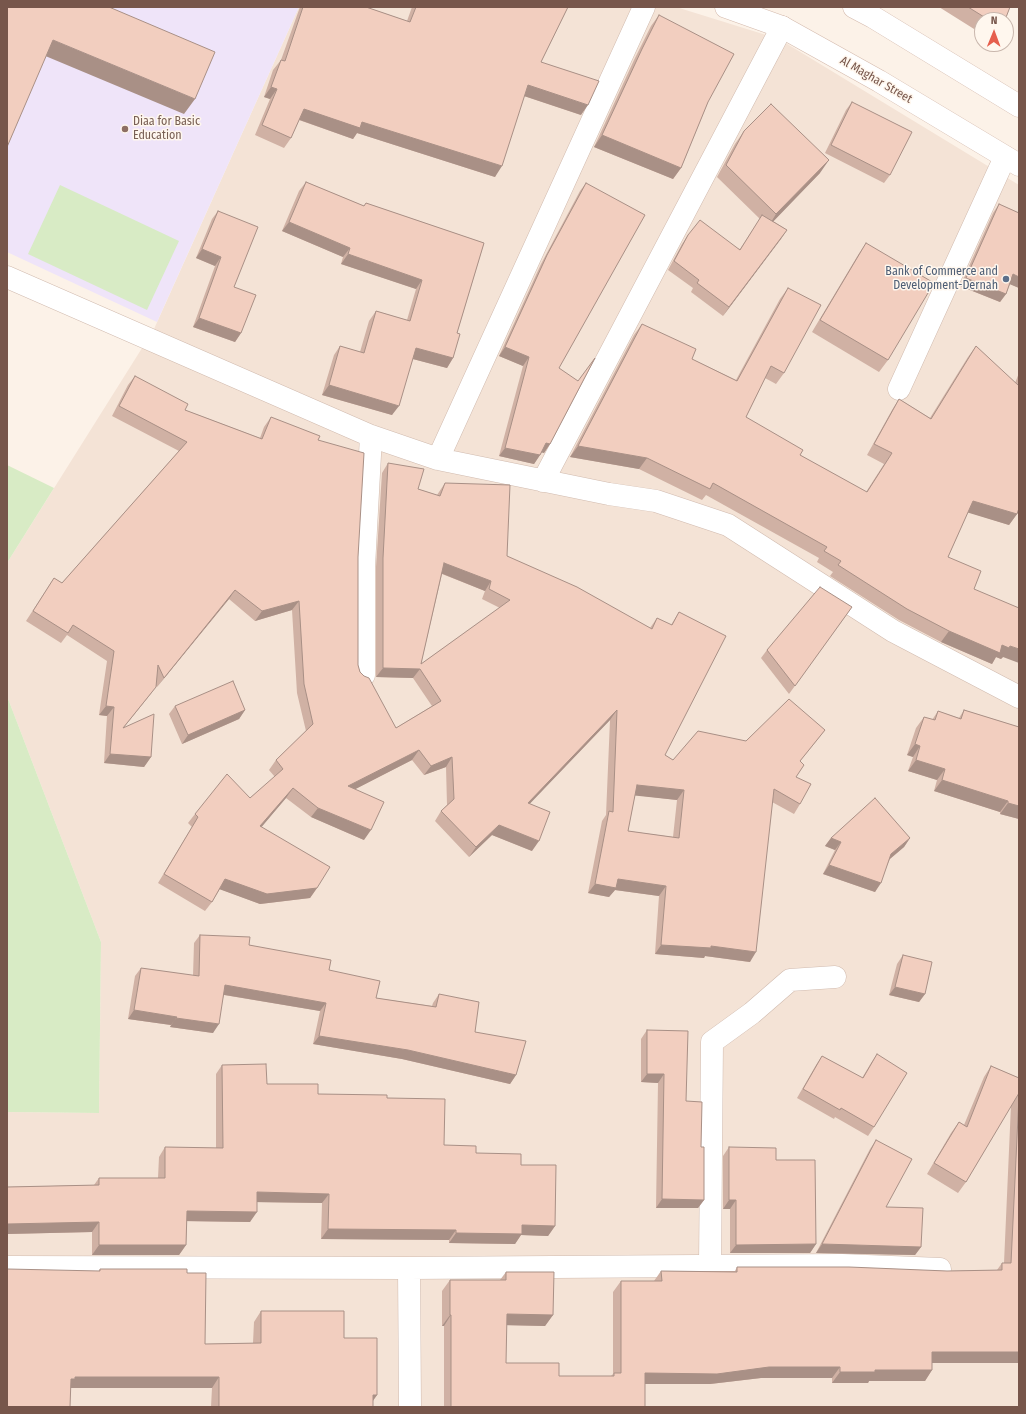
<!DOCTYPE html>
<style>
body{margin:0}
#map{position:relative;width:1026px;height:1414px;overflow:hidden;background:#fcf2e8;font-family:"Fira Sans Condensed",sans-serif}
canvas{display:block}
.frame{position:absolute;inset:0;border:8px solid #77564b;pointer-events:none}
.north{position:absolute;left:974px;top:12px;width:40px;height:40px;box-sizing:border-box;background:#fff7ee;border:1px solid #c9b7ad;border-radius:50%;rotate:1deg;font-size:11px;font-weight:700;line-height:16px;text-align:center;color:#77564b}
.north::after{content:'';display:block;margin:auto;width:14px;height:18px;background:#e65f4d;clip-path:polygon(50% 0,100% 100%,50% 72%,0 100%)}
</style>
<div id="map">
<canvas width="1026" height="1414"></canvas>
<div class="frame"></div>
<div class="north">N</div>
</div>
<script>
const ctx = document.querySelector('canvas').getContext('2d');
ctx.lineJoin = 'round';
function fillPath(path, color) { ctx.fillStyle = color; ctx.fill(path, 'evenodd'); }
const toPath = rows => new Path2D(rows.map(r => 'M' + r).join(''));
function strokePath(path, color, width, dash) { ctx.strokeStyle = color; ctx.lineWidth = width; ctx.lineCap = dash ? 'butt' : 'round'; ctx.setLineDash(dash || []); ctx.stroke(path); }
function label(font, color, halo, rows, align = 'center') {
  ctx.font = font + ' "Fira Sans Condensed",sans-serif'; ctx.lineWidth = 3; ctx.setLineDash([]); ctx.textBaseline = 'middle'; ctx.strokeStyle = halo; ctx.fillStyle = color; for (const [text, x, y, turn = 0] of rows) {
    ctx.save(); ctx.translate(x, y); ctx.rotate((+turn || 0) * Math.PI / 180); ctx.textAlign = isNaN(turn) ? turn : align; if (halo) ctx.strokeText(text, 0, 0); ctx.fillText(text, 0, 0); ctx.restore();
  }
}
const residential = toPath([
 [299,7,676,7,779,39,1019,185,1019,1407,7,1407,7,1112,99,1113,101,942,7,696,7,563,154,329]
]);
const education = toPath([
 [7,7,299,7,157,322,7,252]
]);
const green = toPath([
 [60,185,179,241,147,310,28,254],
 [7,465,54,488,7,563],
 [7,696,101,942,99,1113,7,1112]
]);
const street = toPath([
 [7,277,371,436,438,459,609,494,656,501,728,525,893,631,1019,697],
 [899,389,1005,157],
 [438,459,644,7],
 [543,481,782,27],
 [364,675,364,567,371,436],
 [710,1266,712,1042,752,1013,790,980,835,977],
 [7,1267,409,1268,842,1265,940,1269],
 [409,1268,410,1407]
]);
const secondary = toPath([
 [726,7,782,27,879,81,1019,165],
 [854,7,873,17,1019,106]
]);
const wall = toPath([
 [300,7,366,7,407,21,412,7,568,7,541,62,581,115,524,96,495,177,357,133,353,139,299,120,291,138,284,148,255,135,270,99,264,97,273,70,281,60],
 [939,7,1010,7,1005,20,982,20,982,34],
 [659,15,708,102,681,168,673,179,594,147,634,60,651,26],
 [852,102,890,175,884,183,825,153,846,110],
 [744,131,820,173,773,221,787,230,723,316,691,292,693,288,668,270,682,244,688,235,740,249,760,219,717,177,735,144],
 [306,182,364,206,366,203,484,243,457,333,453,358,447,368,413,359,392,415,322,395,334,355,340,346,360,352,369,321,376,311,407,320,416,289,341,264,343,257,282,231,299,191],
 [586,183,559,368,550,444,544,453,542,452,534,464,499,456,523,366,499,356,541,264,580,191],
 [999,204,1019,213,1019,288,1010,284,1006,294,1000,302,960,286,993,213],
 [218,211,234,287,241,333,235,342,193,327,215,266,196,258,212,219],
 [866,243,888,360,879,372,812,332,858,255],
 [788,288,784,373,776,384,765,378,746,417,800,455,866,492,884,464,867,455,892,410,899,399,930,418,968,357,976,346,1015,383,1019,373,1019,508,1017,514,1009,525,968,512,948,557,974,589,1003,657,1001,659,996,657,992,664,941,642,899,620,830,576,833,572,817,562,819,558,706,495,702,500,639,469,570,457,634,335,642,324,692,359,736,380,780,299],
 [135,376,185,410,260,438,264,427,271,417,318,440,358,557,358,665,360,672,396,728,432,706,413,678,376,677,376,567,382,473,388,463,418,489,437,495,445,483,507,556,650,628,657,618,671,625,679,612,665,755,673,760,746,741,825,730,818,739,800,761,796,777,800,804,794,814,772,802,750,962,705,956,704,958,655,954,659,896,615,890,609,897,588,893,602,821,606,815,610,720,529,804,532,851,492,835,469,857,435,821,441,811,447,805,446,767,424,775,412,760,355,789,364,840,311,817,286,798,261,827,317,888,310,898,260,904,220,889,212,902,205,911,158,883,192,827,188,823,195,814,250,798,275,777,269,770,276,760,306,731,297,693,292,610,255,621,229,599,157,687,156,686,149,696,124,727,151,757,144,767,104,763,107,716,99,715,107,661,67,635,61,643,26,621,54,578,62,583,179,451,112,416,128,385],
 [442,574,485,591,482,599,500,608,421,664],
 [635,795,677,800,673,837,628,831],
 [852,607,789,694,761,658,767,650],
 [175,706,245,710,239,719,182,744,169,714],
 [964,710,1019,727,1019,819,1000,814,1000,812,934,791,937,780,908,771,913,757,907,755,916,728,924,717,932,720,938,711,959,718],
 [831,838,910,838,904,847,890,859,875,892,823,874,835,850,825,846],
 [200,935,249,945,329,970,376,998,432,1006,433,1003,439,994,516,1075,510,1084,402,1059,313,1044,320,1011,224,995,213,1033,170,1027,171,1025,128,1019,135,976,141,968,193,976,194,943],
 [903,955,925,994,919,1002,889,995,897,964],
 [647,1030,686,1101,701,1147,704,1200,698,1208,656,1208,658,1083,641,1082,641,1039],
 [877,1054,874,1127,868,1136,835,1117,834,1119,797,1098,816,1065,822,1056,862,1078,871,1063],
 [222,1065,267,1084,318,1094,387,1098,444,1145,521,1165,555,1226,548,1236,521,1235,515,1244,449,1243,449,1240,321,1239,322,1203,257,1202,250,1222,187,1221,186,1245,179,1255,92,1255,92,1232,7,1234,7,1187,94,1185,99,1178,158,1178,159,1157,165,1147,216,1148,216,1074],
 [991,1066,1019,1078,1019,1363,932,1363,932,1370,925,1381,869,1381,868,1383,832,1383,832,1378,761,1378,710,1384,645,1384,645,1407,444,1407,444,1326,442,1326,442,1291,450,1280,500,1280,506,1272,553,1315,545,1326,506,1325,506,1363,559,1376,611,1376,613,1374,613,1292,621,1281,654,1281,661,1271,735,1271,737,1267,947,1271,997,1270,1002,1263,1004,1263,1011,1105,966,1182,958,1193,927,1174,951,1133,959,1122,964,1125,984,1077],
 [876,1140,886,1207,921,1247,915,1255,816,1253,870,1149],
 [729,1147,776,1160,816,1244,810,1253,730,1253,730,1209,723,1209,723,1156],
 [100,1269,187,1273,205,1344,253,1343,254,1322,261,1311,344,1338,377,1395,373,1401,373,1407,211,1407,212,1388,71,1388,7,1407]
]);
const shadedWall = toPath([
 [53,40,195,99,184,114,43,55],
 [528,85,588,105,581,115,521,95],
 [271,87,277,89,270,99,264,97],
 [304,109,362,122,502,166,495,177,357,133,353,139,297,119],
 [602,135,681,168,673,179,594,147],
 [829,160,820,173,768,227,776,214],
 [289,222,350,248,343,257,282,231],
 [787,230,781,239,723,316,729,307],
 [202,249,221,257,215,266,196,258],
 [348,254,422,280,416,289,341,264],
 [1013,274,1019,277,1019,288,1007,283],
 [966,278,1006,294,1000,302,960,286],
 [199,318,241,333,235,342,193,327],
 [505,347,529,357,523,366,499,356],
 [416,348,453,358,447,368,409,358],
 [329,385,399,406,392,415,322,395],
 [546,443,550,444,544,453,540,452],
 [578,446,647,458,639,469,570,457],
 [505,448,540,455,534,464,499,456],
 [973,501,1017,514,1009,525,966,512],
 [444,563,491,581,485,591,438,572],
 [235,590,229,599,157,687,164,678],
 [299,601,292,610,255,621,262,611],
 [949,631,1002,645,1010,646,1019,649,1019,663,1003,657,1001,659,996,657,992,664,941,642],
 [383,668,420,669,413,678,376,677],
 [156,687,149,696,116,737,123,728],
 [106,706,114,707,107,716,99,715],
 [245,710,239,719,182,744,188,735],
 [617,710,610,720,521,813,528,803],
 [915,744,920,746,913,757,907,755],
 [419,750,412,760,342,796,348,786],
 [110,754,151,757,144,767,104,763],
 [452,757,446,767,424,775,431,766],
 [916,760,945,769,937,780,908,771],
 [942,780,1008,801,1000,812,934,791],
 [637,785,684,790,677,800,630,795],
 [293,788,286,798,254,836,260,826],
 [1008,803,1019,806,1019,819,1000,814],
 [318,808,371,830,364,840,311,817],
 [499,825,539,841,532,851,492,835,469,857,476,847],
 [831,838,841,842,835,850,825,846],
 [910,838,904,847,885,863,891,854],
 [829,865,881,883,875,892,823,874],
 [225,879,317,888,310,898,260,904,219,889],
 [618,879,666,886,659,896,615,890,609,897,588,893,595,884],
 [661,945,711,946,756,952,750,962,705,956,704,958,655,954],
 [225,985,326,1003,320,1011,219,994],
 [895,987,925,994,919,1002,889,995],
 [134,1010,177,1017,171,1025,128,1019],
 [176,1018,219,1024,213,1033,170,1027],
 [319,1036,408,1050,516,1075,510,1084,402,1059,313,1044],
 [647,1074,664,1074,658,1083,641,1082],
 [257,1192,329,1194,322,1203,250,1202],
 [662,1199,704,1200,698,1208,656,1208],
 [729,1200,736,1200,730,1209,723,1209],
 [187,1211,257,1212,250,1222,180,1221],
 [99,1222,92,1232,7,1234,7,1224],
 [522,1225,555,1226,548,1236,521,1235,515,1244,449,1243,456,1233],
 [328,1229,456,1230,449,1240,321,1239],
 [816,1244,810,1253,730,1253,736,1245],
 [822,1244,921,1247,915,1255,816,1253],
 [99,1245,186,1245,179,1255,92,1255],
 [507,1314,553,1315,545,1326,499,1325],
 [450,1315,451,1315,444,1326,442,1326],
 [932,1352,1019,1352,1019,1363,925,1363],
 [769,1367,840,1367,832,1378,761,1378,710,1384,637,1384,645,1373],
 [875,1370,932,1370,925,1381,869,1381,868,1383,832,1383,840,1372],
 [75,1377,219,1377,212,1388,69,1388,71,1379],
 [373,1395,377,1395,369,1406]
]);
const building = toPath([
 [7,7,109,7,215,52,195,99,53,40,7,147,7,7],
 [303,7,366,7,410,22,416,7,568,7,541,62,599,81,588,105,528,85,502,166,362,122,360,128,304,109,291,138,262,125,277,89,271,87,281,60,285,61,303,7],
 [968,7,1010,7,1005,20,989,20,968,7],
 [659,15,734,54,708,102,681,168,602,135,642,49,659,15],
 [852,102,912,132,890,175,831,145,852,102],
 [771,104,829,160,776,214,726,165,744,131,771,104],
 [306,182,364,206,366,203,484,243,457,333,460,334,453,358,416,348,399,406,329,385,340,346,364,353,376,311,410,321,422,280,348,254,350,248,289,222,306,182],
 [586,183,645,215,559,368,578,381,595,358,550,444,546,443,540,455,505,448,529,357,505,347,547,255,586,183],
 [999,204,1019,213,1019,277,1013,274,1006,294,966,278,999,204],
 [218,211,258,227,234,287,256,295,241,333,199,318,221,257,202,249,218,211],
 [762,215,787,230,729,307,697,283,699,280,674,261,688,235,700,220,740,250,762,215],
 [866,243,934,283,888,360,820,320,866,243],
 [788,288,821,305,784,373,771,366,746,417,803,450,800,455,867,492,892,453,874,444,899,399,931,419,976,346,1018,385,1019,382,1019,508,1017,514,973,501,948,557,981,571,974,589,1019,608,1019,649,1010,646,1009,648,1002,645,1000,653,949,631,907,609,838,565,841,561,824,551,827,547,713,483,710,489,647,458,578,446,642,324,696,349,692,359,737,381,788,288],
 [135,376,188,404,185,410,262,439,271,417,320,436,318,440,364,453,358,557,358,665,360,672,364,676,369,678,396,728,441,701,420,669,383,668,383,558,388,463,424,469,418,489,440,496,445,483,510,485,507,556,577,587,652,629,657,618,672,625,679,612,726,636,665,755,673,760,698,731,746,741,789,699,825,730,800,761,804,765,796,777,811,784,800,804,774,789,756,952,711,946,711,948,661,945,666,886,618,879,616,888,595,884,609,811,613,812,617,710,528,803,550,812,539,841,499,825,476,847,441,811,454,799,452,757,431,766,419,750,348,786,384,802,371,830,318,808,293,788,260,826,330,867,317,888,267,894,225,879,212,902,164,874,198,817,195,814,227,774,250,798,283,769,276,760,313,724,304,684,299,601,262,611,235,590,164,678,158,665,156,687,123,728,154,714,151,757,110,754,114,707,106,706,114,651,73,625,68,633,33,611,54,578,62,583,187,442,119,406,135,376],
 [444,563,491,581,489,589,510,600,421,664,444,563],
 [637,785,684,790,679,838,628,831,637,785],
 [820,587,852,607,795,686,767,650,820,587],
 [233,681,245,710,188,735,175,706,233,681],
 [964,710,1019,727,1019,806,1008,803,1008,801,942,780,945,769,916,760,920,746,915,744,924,717,935,720,938,711,961,719,964,710],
 [875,798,910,838,891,854,881,883,829,865,841,842,831,838,875,798],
 [200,935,250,937,249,945,331,960,329,970,380,981,376,998,436,1007,439,994,479,1002,475,1032,526,1041,516,1075,408,1050,319,1036,326,1003,225,985,219,1024,176,1018,177,1017,134,1010,141,968,199,976,200,935],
 [903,955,932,962,925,994,895,987,903,955],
 [647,1030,688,1031,686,1101,702,1102,701,1147,704,1147,704,1200,662,1199,664,1074,647,1074,647,1030],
 [877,1054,907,1073,874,1127,841,1108,840,1110,803,1089,822,1056,863,1078,877,1054],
 [266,1064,267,1084,318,1084,318,1094,387,1095,387,1098,445,1099,444,1145,476,1146,476,1153,521,1154,521,1165,556,1165,555,1226,522,1225,522,1234,456,1233,456,1230,328,1229,329,1194,257,1192,257,1212,187,1211,186,1245,99,1245,99,1222,7,1224,7,1187,99,1185,99,1178,165,1178,165,1147,223,1148,222,1065,266,1064],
 [991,1066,1019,1078,1019,1093,966,1182,934,1163,959,1122,967,1127,991,1066],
 [1019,1096,1019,1352,932,1352,932,1370,875,1370,875,1372,840,1372,840,1367,769,1367,717,1374,645,1373,645,1407,451,1407,451,1315,450,1315,450,1280,506,1280,506,1272,554,1272,553,1315,507,1314,506,1363,559,1363,559,1376,614,1376,614,1373,621,1373,621,1281,662,1281,661,1271,737,1272,737,1267,849,1267,947,1271,1002,1270,1002,1263,1011,1263,1019,1096],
 [876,1140,912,1159,886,1207,923,1208,921,1247,822,1244,876,1140],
 [729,1147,776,1148,776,1160,815,1160,816,1244,736,1245,736,1200,729,1200,729,1147],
 [7,1269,100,1271,100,1269,187,1269,187,1273,206,1273,205,1344,261,1343,261,1311,344,1311,344,1338,377,1338,377,1395,373,1395,373,1407,219,1407,219,1377,75,1377,75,1379,71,1379,70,1407,7,1407,7,1269]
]);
const markers = [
 [125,129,4,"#8d6e63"],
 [1006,279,4,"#5c6f8a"]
];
const streetNames = [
 ["Al Maghar Street",876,80,30]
];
const educationNames = [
 ["Diaa for Basic",133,122],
 ["Education",133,136]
];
const serviceNames = [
 ["Bank of Commerce and",998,272],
 ["Development-Dernah",998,286]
];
fillPath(residential, '#f4e3d6');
fillPath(education, '#efe4f9');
fillPath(green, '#d8ebc5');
strokePath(street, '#d1bbaf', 23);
strokePath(secondary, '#d4baad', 23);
strokePath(street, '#fff', 22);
strokePath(secondary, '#fff', 22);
fillPath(wall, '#d0b1a4');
fillPath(shadedWall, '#a99086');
fillPath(building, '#f2cebf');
strokePath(building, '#a99086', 1);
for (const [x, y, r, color] of markers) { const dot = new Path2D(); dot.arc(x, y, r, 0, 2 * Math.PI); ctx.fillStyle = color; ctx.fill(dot); strokePath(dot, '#fff7ee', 1.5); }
label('12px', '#77564b', '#fff7ee', streetNames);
label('12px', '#785e54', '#fff7ee', educationNames, 'left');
label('12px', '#4e5e75', '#fff7ee', serviceNames, 'right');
</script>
